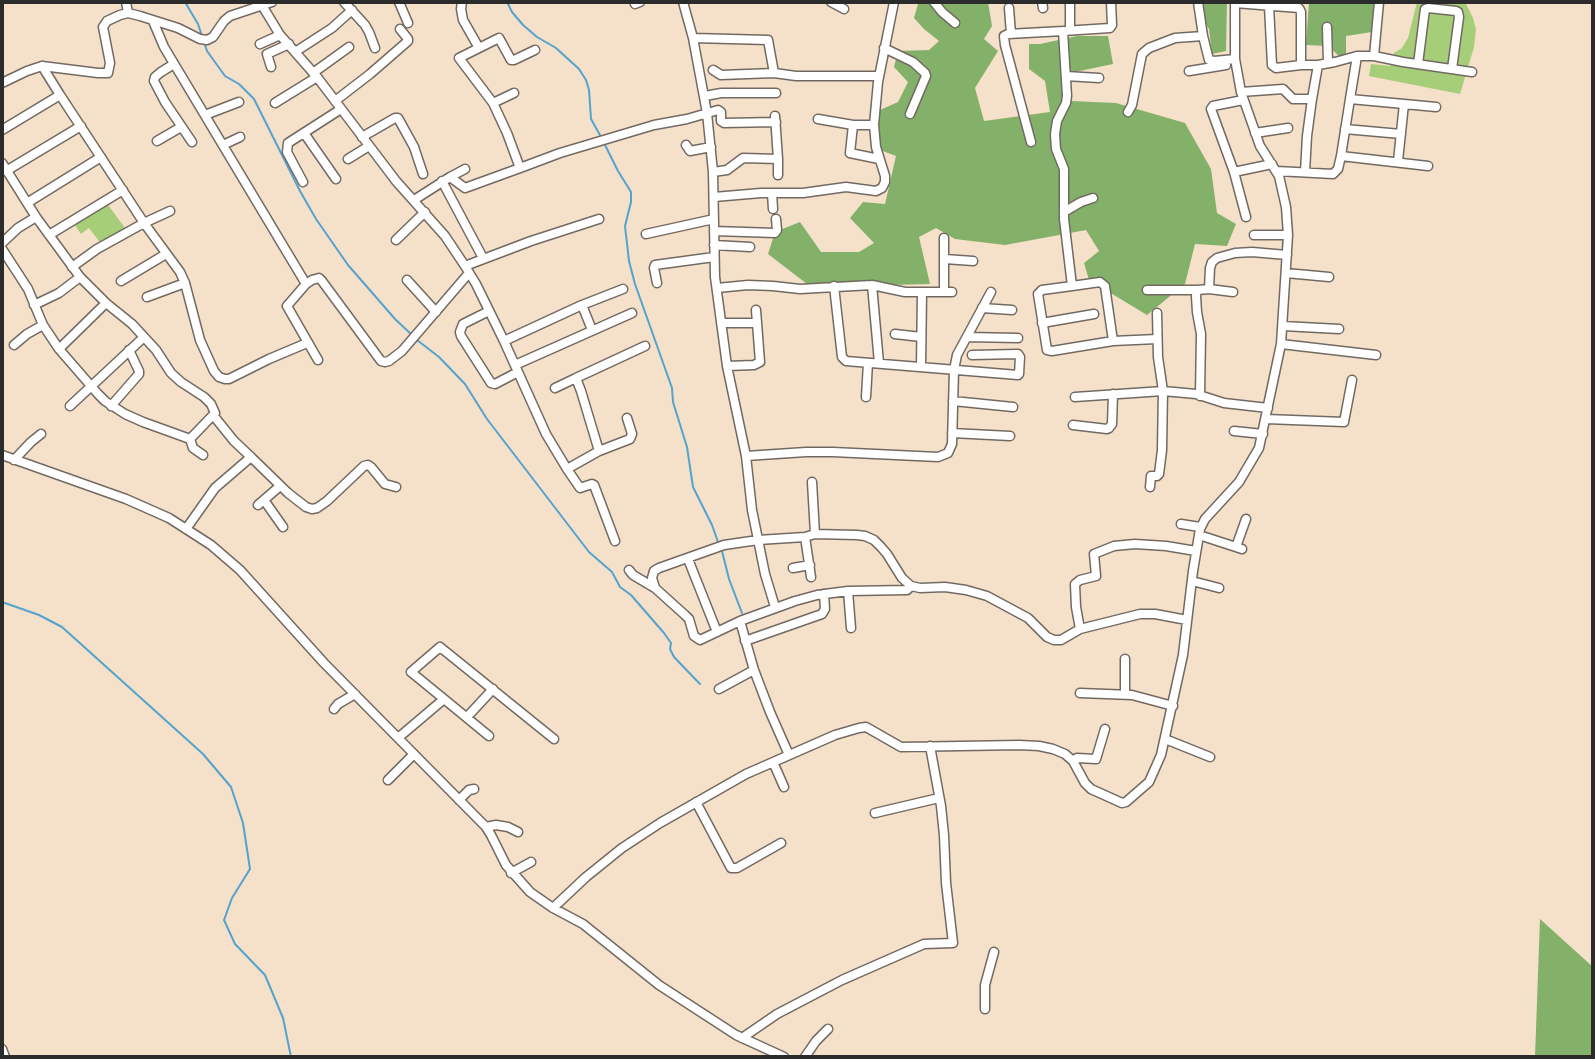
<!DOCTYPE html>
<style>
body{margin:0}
#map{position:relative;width:1595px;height:1059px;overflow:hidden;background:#f5e0c9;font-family:"Comic Neue",sans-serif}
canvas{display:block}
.frame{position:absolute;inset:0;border:4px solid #2b2b2b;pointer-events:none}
</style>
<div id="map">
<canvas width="1595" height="1059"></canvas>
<div class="frame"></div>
</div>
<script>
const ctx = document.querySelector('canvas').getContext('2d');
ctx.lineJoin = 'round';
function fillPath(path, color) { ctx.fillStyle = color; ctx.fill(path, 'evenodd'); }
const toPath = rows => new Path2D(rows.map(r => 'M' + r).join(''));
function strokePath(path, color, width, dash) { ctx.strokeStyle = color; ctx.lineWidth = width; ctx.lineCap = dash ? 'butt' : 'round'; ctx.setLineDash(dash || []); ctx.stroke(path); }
const green = toPath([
 [1417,2,1465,2,1473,18,1476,29,1474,47,1460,94,1369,76,1371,64,1390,66,1394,53,1402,48,1408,38],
 [106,202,125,228,102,245,89,228,81,234,75,225]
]);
const forest = toPath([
 [922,2,988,2,992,26,984,39,998,51,975,88,984,121,1050,112,1045,81,1029,69,1029,44,1040,44,1077,36,1108,36,1113,64,1070,73,1063,97,1071,101,1116,103,1185,123,1211,169,1217,213,1236,224,1227,246,1195,244,1185,284,1147,315,1089,280,1084,263,1099,251,1086,230,1005,245,955,239,936,228,919,237,930,284,811,287,768,254,775,232,800,222,821,252,859,252,874,243,850,218,863,202,885,204,896,156,875,148,880,110,898,102,908,82,894,67,898,51,929,50,939,41,924,29,914,18,918,4],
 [1192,2,1227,2,1226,51,1212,54,1209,29],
 [1309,2,1375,2,1372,32,1346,36,1346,54,1339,56,1328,46,1306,45],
 [1540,919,1593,967,1593,1057,1535,1057]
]);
const stream = toPath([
 [185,2,198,24,202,36],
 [507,2,512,12,523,25,537,37,556,48,579,69,586,80,589,90,591,119,601,137],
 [204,42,207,51,225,76,239,84,254,99,300,191,316,219,348,265,395,319,413,336],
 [605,145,618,171,631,192,631,202,625,226,629,261,635,284,672,388,673,402,687,447,693,487,712,525,718,542],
 [417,340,439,357,465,384,487,419,589,552,612,572,620,587,631,595,664,633,671,643,670,649,674,657,700,684],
 [722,551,729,579,742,613],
 [2,602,39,615,62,627,203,754,231,787,243,823,250,869,232,898,224,920,235,944,265,975,283,1018,291,1057]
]);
const street = toPath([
 [126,2,128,13],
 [260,2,280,35,317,77,396,181,445,236,465,266,476,284,504,341,546,434,567,469,599,451,581,391,576,378,645,346],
 [344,2,365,25,369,32,375,48],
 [399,2,408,23],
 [683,2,693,38,707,113,713,172,715,277,727,366,746,456,752,510,765,574,775,607],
 [831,2,844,9],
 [934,2,942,12,955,23],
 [1042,2,1043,8],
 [1070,2,1070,30],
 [1198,2,1203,36],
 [1235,3,1299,8,1301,12,1301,65,1318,65],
 [635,4,640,2],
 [1269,6,1272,65,1276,68,1301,65],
 [1009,8,1011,34],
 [153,21,164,47,306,284],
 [1327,27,1328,63],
 [1063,31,1110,28,1112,25,1111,2],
 [693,38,768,40,774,73],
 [260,44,280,35],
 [479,48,499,38,511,60,514,60,535,50],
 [884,48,913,62,925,73,926,76,910,114],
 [295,52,332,28,352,10],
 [1357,56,1350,99,1404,104,1398,161],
 [1374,56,1403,62,1472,72],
 [174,64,161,72,155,77,154,81,165,102,192,142],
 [1418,64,1425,9,1428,8,1456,11,1458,12,1459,17,1452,69],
 [271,67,267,54,289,44],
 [713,70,721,75,774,73,796,76,879,76],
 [1189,71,1226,65],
 [313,73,349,47],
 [1066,76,1099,78],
 [2,83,27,71,42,66,98,73,108,73,110,63,103,27,107,21,120,15,128,13,140,16,178,28,200,39,207,40,213,37,224,21,230,16,272,2],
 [1241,92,1283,89,1293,99,1312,99,1318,65,1335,62,1357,56,1374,56,1379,2],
 [60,95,144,223,180,272,185,283,200,340,214,371,219,377,225,379,229,379,269,359,307,343],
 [705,96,721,93,776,93],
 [1350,99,1341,156,1428,166],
 [1243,100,1213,106,1211,109,1234,172,1272,164],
 [335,101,370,74,408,41,408,39,400,29],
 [275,103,317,77],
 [493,103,514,93],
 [1404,104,1436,107],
 [1128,112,1132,105,1142,54,1149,48,1175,38,1203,36,1209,60,1214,61,1235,59],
 [205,115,239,102],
 [818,119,853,125,850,153,879,159],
 [853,125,874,125],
 [1345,129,1401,134],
 [2,130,60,95,42,66],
 [304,133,336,179],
 [1255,133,1288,128],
 [362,137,395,118,398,118,414,147,423,174],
 [157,141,181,127],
 [1031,142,1005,45,1004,36,1008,34,1063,31,1067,96,1066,103,1057,121,1055,134,1056,149,1064,169,1064,219,1072,286,1100,282,1105,286,1113,341],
 [223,145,240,137],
 [686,145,690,151,711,147],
 [348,159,369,146],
 [778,159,778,175],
 [2,163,36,217,18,228,2,243],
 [520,168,560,153,654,125,687,119,718,110,721,112,721,121,724,123,776,122],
 [6,171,81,126],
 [1277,171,1333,174,1338,169,1341,156],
 [713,172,727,170,743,158,778,159,775,116],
 [1234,172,1246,217],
 [1305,172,1307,136,1312,99],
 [450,177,465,169],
 [442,181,483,258],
 [303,182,287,152,288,143,341,109],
 [772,193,773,209],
 [714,197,761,193,803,193,846,187,876,191,882,188,885,182,885,176,876,147,874,125,878,82,894,2],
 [414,200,450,177,465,188,520,168,507,133,493,103,459,58,479,48,463,20,461,9,462,2],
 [27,203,101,157],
 [1064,212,1081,202,1093,198],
 [714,231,775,233,777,230,776,219],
 [646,234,714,219],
 [49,235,123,190],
 [1254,235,1288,235],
 [944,238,944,292],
 [396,240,425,212],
 [714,245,750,247],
 [2,249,28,289,43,325,59,349,98,394,105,401,125,414,143,422,190,439,215,413,211,404,204,397,181,382,171,373,156,350,132,324,106,303,80,277,36,217],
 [945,259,973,261],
 [465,266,531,241,599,219],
 [72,267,97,249,144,223,170,211],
 [1286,273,1329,277],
 [407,280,436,312],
 [121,281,166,254],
 [657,283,654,268,655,265,714,257],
 [872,285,879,363],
 [834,286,842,357,846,361,1018,375,1019,374,1020,357,1018,354,972,355],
 [1072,286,1042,290,1038,294,1047,350,1052,351,1113,341,1157,339],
 [717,288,748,285,773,286,800,289,872,285,905,292,952,292],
 [1209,289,1233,292],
 [1147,290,1197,290],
 [147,297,185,283],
 [34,305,59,293,80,277],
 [582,305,592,330],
 [982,308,1012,310],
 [489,311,463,324,460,332,461,336,491,383,495,384,518,372],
 [721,323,757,323],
 [1042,323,1094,314],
 [1283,326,1339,329],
 [895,334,921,337],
 [967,337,1018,338],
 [504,341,582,305,623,289],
 [1281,344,1376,355],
 [14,345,27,334,43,325],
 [59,349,106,303],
 [318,360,287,306,306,284,312,280,319,278,322,281,381,361,385,362,389,361,402,351,469,273],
 [515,365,632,313],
 [727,366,754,365,760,362,756,310],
 [921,367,922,292],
 [555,388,576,378],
 [1200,396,1201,334,1197,312,1196,296,1197,290,1209,289,1210,268,1212,262,1217,258,1235,253,1252,252,1287,255],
 [866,397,868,363],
 [1075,397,1163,391,1196,394,1224,403,1268,408],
 [953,401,1013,407],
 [70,406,144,337],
 [111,406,139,374,139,371,129,350],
 [213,415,234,441,251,457],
 [1266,419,1344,422,1352,380],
 [1073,425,1107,429,1109,428,1112,424,1113,394],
 [1234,431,1263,434],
 [952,433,1010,436],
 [190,439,193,448,203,455],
 [599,451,630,439,632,434,627,418],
 [2,455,126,499,169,518,211,545,240,570,324,663,486,827,491,835,506,865,530,892,553,908,583,924,659,985,736,1035,784,1057],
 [746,456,806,452,833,452,938,457,948,453,952,444,954,370,957,355,991,292],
 [14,460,31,442,41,434],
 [567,469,580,488,592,484,594,485,615,541],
 [812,482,815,534],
 [1150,487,1151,476,1157,476,1159,474,1162,450,1163,391,1158,357,1157,313],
 [264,500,283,527],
 [258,505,280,486],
 [1181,524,1200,527],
 [186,529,215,488,251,457,288,493,306,507,312,509,317,508,327,501,364,466,368,465,371,467,385,484,396,487],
 [1199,535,1242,549],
 [805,537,811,577],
 [1236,547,1246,519],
 [688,559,717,632],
 [793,568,810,565],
 [629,570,633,575,655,588],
 [1192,581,1219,588],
 [911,586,907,590,848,591,817,595,795,601,740,621,700,640,694,636,689,619,685,615,655,588,652,578,654,571,659,568,724,545,758,540,805,537,815,534,857,535,865,536,874,540,881,547,887,554,902,578,911,586,920,588,945,587,966,590,987,596,1028,618,1047,637,1054,640,1061,640,1080,629,1140,614,1155,614,1187,620],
 [848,591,851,628],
 [740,621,754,670,770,712,789,755],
 [1080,629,1076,607,1075,584,1080,580,1096,576,1094,554,1114,546,1135,544,1166,546,1196,551],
 [745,641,822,614,825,609,824,594],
 [719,689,754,670],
 [1080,693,1132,695,1173,706],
 [1125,694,1125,659],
 [444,699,489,736],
 [334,709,338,704,355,694],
 [467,717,493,689],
 [398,738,444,699,411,672,440,647,554,739],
 [1165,739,1210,757],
 [1073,761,1077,758,1096,759,1105,729],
 [773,762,784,787],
 [388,780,414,754],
 [459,800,469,790,474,789],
 [696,802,731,868,737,868,781,843],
 [875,813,939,798],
 [486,827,496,825,508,827,518,832],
 [511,873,531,862],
 [553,908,586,877,622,848,660,823,746,774,835,735,859,728,866,727,901,747,1019,745,1039,746,1053,749,1065,754,1073,761,1085,783,1091,789,1122,803,1126,802,1149,782,1161,755,1183,655,1193,571,1200,529,1205,519,1239,482,1259,448,1281,344,1288,235,1286,207,1279,176,1260,146,1241,92,1235,59,1235,2],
 [985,1009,985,985,994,952],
 [742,1038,777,1014,842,980,924,944,953,943,946,883,944,835,941,806,930,746],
 [2,1049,5,1057],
 [805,1057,816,1041,828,1029]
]);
fillPath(green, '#a6ce79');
fillPath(forest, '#84b169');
strokePath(stream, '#54a3ce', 2);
strokePath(street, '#726a62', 11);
strokePath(street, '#fff', 8);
</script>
